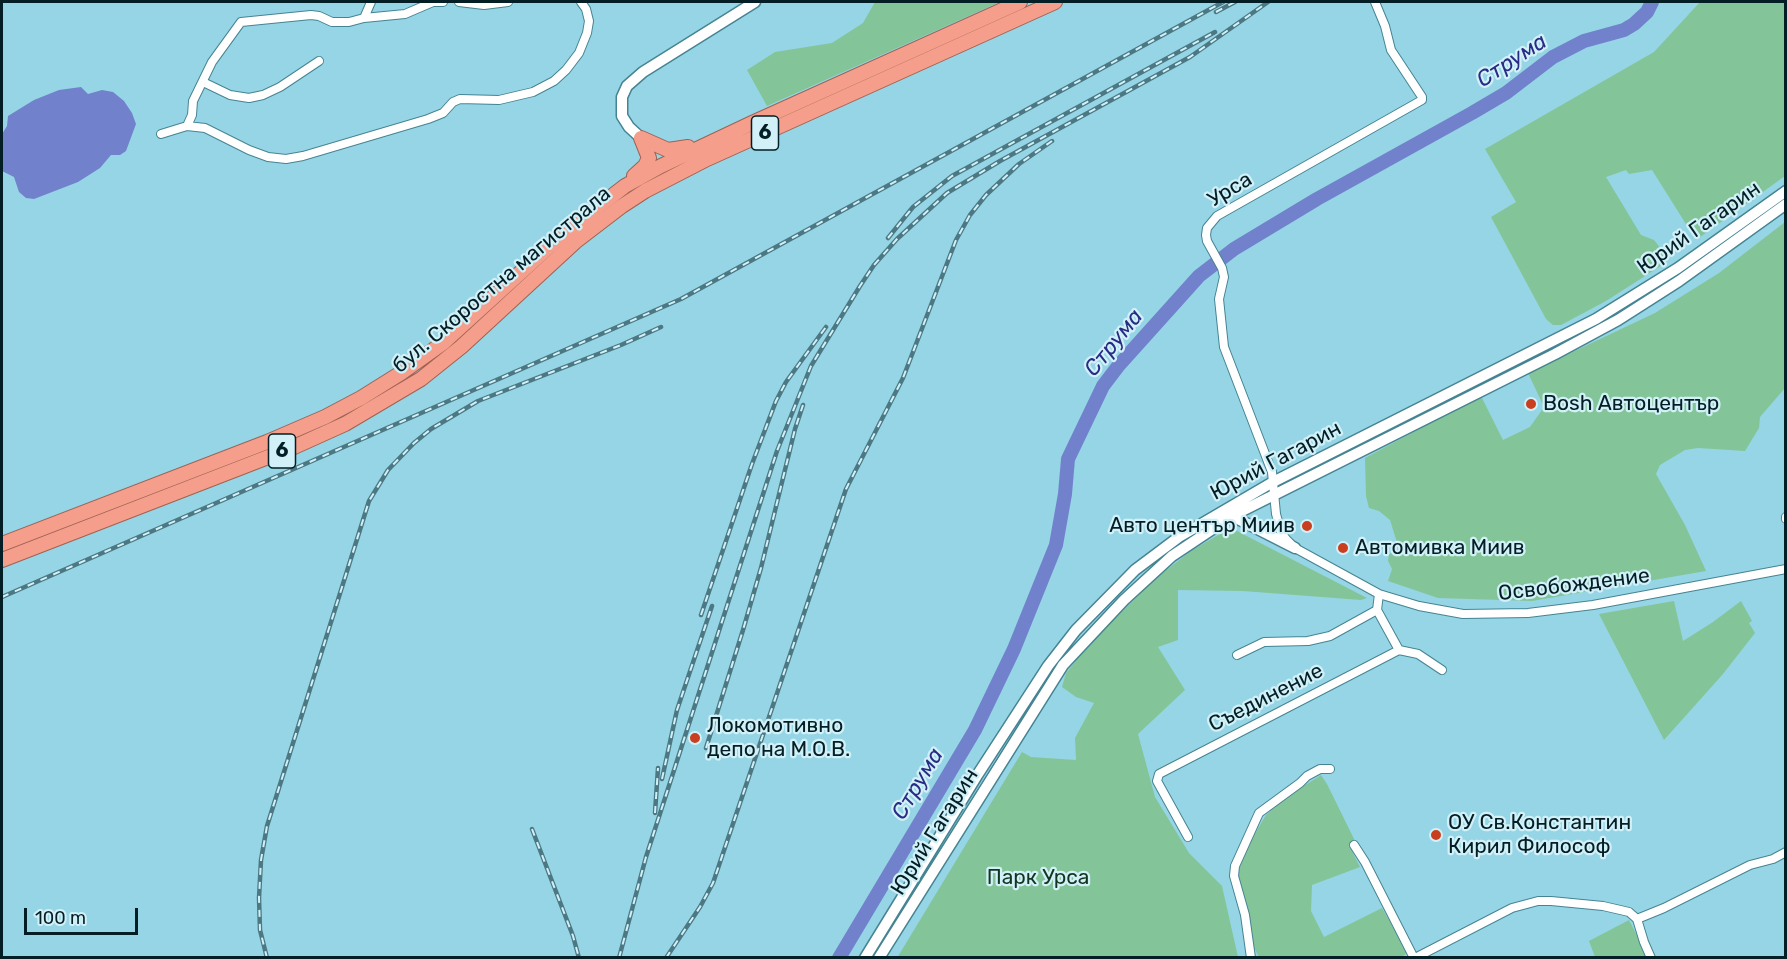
<!DOCTYPE html>
<meta charset="utf-8">
<style>
body{margin:0}
#map{position:relative;width:1787px;height:959px;overflow:hidden;background:#95d5e5;font-family:Rubik,sans-serif}
canvas{display:block}
.frame{position:absolute;inset:0;border:3px solid #031e24;pointer-events:none}
.scale{position:absolute;left:24px;top:908px;width:114px;height:27px;box-sizing:border-box;border:3px solid #031e24;border-top:0;padding-left:8px;font-size:18px;line-height:21px;white-space:nowrap;color:#031e24;-webkit-text-stroke:4px #d1f0f8;paint-order:stroke}
</style>
<div id="map">
<canvas width="1787" height="959"></canvas>
<div class="frame"></div>
<div class="scale">100 m</div>
</div>
<script>
const ctx = document.querySelector('canvas').getContext('2d');
ctx.lineJoin = 'round';
function fillPath(path, color) { ctx.fillStyle = color; ctx.fill(path, 'evenodd'); }
const toPath = rows => new Path2D(rows.map(r => 'M' + r).join(''));
function strokePath(path, color, width, dash) { ctx.strokeStyle = color; ctx.lineWidth = width; ctx.lineCap = dash ? 'butt' : 'round'; ctx.setLineDash(dash || []); ctx.stroke(path); }
function label(font, color, halo, rows, align = 'center') {
  ctx.font = font + ' Rubik,sans-serif'; ctx.lineWidth = 4.5; ctx.setLineDash([]); ctx.textBaseline = 'middle'; ctx.strokeStyle = halo; ctx.fillStyle = color; for (const [text, x, y, turn = 0] of rows) {
    ctx.save(); ctx.translate(x, y); ctx.rotate((+turn || 0) * Math.PI / 180); ctx.textAlign = isNaN(turn) ? turn : align; if (halo) ctx.strokeText(text, 0, 0); ctx.fillText(text, 0, 0); ctx.restore();
  }
}
const green = toPath([
 [875,2,1000,2,767,106,747,70,775,52,832,43,863,23],
 [1700,2,1785,2,1785,176,1696,240,1652,170,1629,174,1626,170,1606,177,1641,235,1654,240,1662,250,1667,262,1606,301,1561,325,1553,325,1546,319,1491,217,1516,202,1485,149,1654,52],
 [1785,222,1785,388,1760,417,1759,428,1745,451,1698,448,1685,450,1660,465,1656,474,1685,525,1706,571,1532,601,1438,598,1388,581,1392,569,1388,561,1389,554,1399,549,1390,520,1379,511,1369,508,1366,496,1365,458,1481,396,1503,440,1530,427,1544,407,1528,373,1655,313,1719,273],
 [1235,530,1367,598,1361,600,1243,591,1178,590,1178,640,1158,647,1185,690,1138,734,1155,797,1189,853,1222,886,1238,957,897,958,1022,752,1031,757,1076,760,1075,738,1094,703,1076,697,1062,687,1066,673,1079,657,1094,639,1156,578,1191,551,1225,531],
 [1674,601,1683,641,1713,622,1741,601,1752,621,1749,623,1755,633,1723,674,1664,740,1599,614],
 [1321,775,1327,784,1355,841,1349,845,1360,867,1312,885,1311,911,1324,937,1382,908,1406,950,1406,954,1400,958,1259,957,1252,944,1239,880,1239,869,1246,848,1266,815,1285,798],
 [1629,920,1648,957,1595,957,1589,941]
]);
const water = toPath([
 [81,87,88,94,102,90,113,92,124,101,132,113,136,124,126,151,120,155,111,155,100,168,78,182,34,199,26,198,19,192,14,177,2,171,2,134,7,126,8,116,34,100,59,90]
]);
const river = toPath([
 [839,958,975,730,1014,649,1056,545,1065,494,1068,459,1103,386,1119,365,1199,276,1234,249,1317,199,1472,113,1506,93,1553,57,1584,41,1624,30,1634,24,1647,12,1652,2]
]);
const minor = toPath([
 [459,2,484,5,508,2],
 [1375,2,1385,26,1391,50,1422,97,1422,100,1217,216,1207,228,1206,235,1207,241,1222,268,1224,277,1219,299,1224,347,1272,472,1276,514,1281,532,1286,539,1295,548,1379,594,1419,606,1463,614,1528,613,1593,605,1786,569],
 [364,18,405,14,433,2,443,2],
 [203,82,230,95,249,98,263,95,280,87,319,61],
 [187,126,205,128,249,150,268,157,286,159,303,156,428,119,443,113,453,102,460,99,499,100,533,92,554,81,566,70,579,53,587,33,589,21,586,9,581,2],
 [161,134,187,126,192,115,193,101,212,62,241,22,311,15,319,16,332,22,349,22,364,18,371,2],
 [1786,517,1786,519],
 [1399,650,1418,654,1442,670],
 [1237,655,1264,642,1308,641,1330,636,1377,610],
 [1188,837,1157,781,1159,774,1399,650,1377,610,1379,594],
 [1354,845,1365,862,1414,958],
 [1637,919,1664,908,1750,865,1773,859,1786,852],
 [1251,958,1245,915,1234,876,1235,866,1259,813,1300,783,1307,776,1320,769,1330,769],
 [1415,958,1512,908,1538,901,1551,901,1603,906,1629,912,1637,919,1644,942,1651,958]
]);
const tertiary = toPath([
 [641,138,629,127,622,116,622,97,627,86,643,72,755,2],
 [1232,516,1295,548],
 [865,958,978,774,1048,666,1076,630,1135,570,1179,537,1273,482,1596,319,1678,268,1786,191],
 [879,958,1063,665,1124,600,1172,556,1232,516,1555,354,1618,320,1679,281,1786,204]
]);
const trunk = toPath([
 [641,138,668,150,688,147],
 [634,176,645,166,649,158,641,138],
 [2,544,267,442,325,417,361,398,401,373,443,343,564,233,625,186,661,166,752,123,1020,2],
 [2,560,294,447,345,424,421,379,461,347,575,242,622,206,645,191,707,159,1055,2]
]);
const rail = toPath([
 [1216,12,1235,2],
 [888,238,913,207,952,176,1215,32],
 [2,597,681,299,1223,2],
 [701,615,752,464,776,401,786,382,826,327],
 [706,748,743,630,761,568,795,429,803,405],
 [662,779,677,710,712,606],
 [655,813,658,768],
 [532,829,573,936,579,958],
 [267,958,260,930,259,898,261,860,267,826,369,501,388,470,414,443,431,429,478,401,621,345,661,327],
 [619,958,646,857,777,451,811,366,860,286,874,265,897,239,947,193,1000,161,1190,57,1268,2],
 [666,958,700,907,713,883,846,489,903,378,956,240,970,215,986,195,1019,164,1052,141]
]);
const markers = [
 [1531,404,6,"#c83e1e"],
 [1307,526,6,"#c83e1e"],
 [1343,548,6,"#c83e1e"],
 [695,738,6,"#c83e1e"],
 [1436,835,6,"#c83e1e"]
];
const shields = [
 [765,133,27],
 [282,451,27]
];
const shieldNames = [
 ["6",765,133],
 ["6",282,451]
];
const streetNames = [
 ["Урса",1230,190,-31],
 ["Юрий Гагарин",1699,228,-35],
 ["бул. Скоростна магистрала",502,280,-40],
 ["Юрий Гагарин",1276,461,-28],
 ["Освобождение",1574,585,-7],
 ["Съединение",1266,698,-27],
 ["Юрий Гагарин",935,832,-58]
];
const poiNames = [
 ["Bosh Автоцентър",1543,404],
 ["Авто център Миив",1295,526,"right"],
 ["Автомивка Миив",1355,548],
 ["Локомотивно",707,726],
 ["депо на М.О.В.",707,750],
 ["ОУ Св.Константин",1448,823],
 ["Кирил Философ",1448,847]
];
const parkNames = [
 ["Парк Урса",1038,878]
];
const waterNames = [
 ["Струма",1512,61,-33],
 ["Струма",1114,343,-51],
 ["Струма",918,784,-59]
];
fillPath(green, '#83c598');
fillPath(water, '#7281cc');
strokePath(river, '#7281cc', 14);
strokePath(minor, '#458492', 10);
strokePath(tertiary, '#458492', 13);
strokePath(trunk, '#9e6254', 16);
strokePath(minor, '#fff', 8);
strokePath(tertiary, '#fff', 10);
strokePath(trunk, '#f49e8b', 14);
strokePath(rail, '#4b7883', 4.5);
strokePath(rail, '#d1f0f8', 2, [7]);
for (const [x, y, r, color] of markers) { const dot = new Path2D(); dot.arc(x, y, r, 0, 2 * Math.PI); ctx.fillStyle = color; ctx.fill(dot); strokePath(dot, '#d1f0f8', 2); }
for (const [x, y, w] of shields) { const box = new Path2D(); box.roundRect(x - w / 2, y - 17, w, 34, 4.5); ctx.fillStyle = '#d1f0f8'; ctx.fill(box); strokePath(box, '#031e24', 1.5); }
label('bold 20px', '#031e24', null, shieldNames);
label('21px', '#031e24', '#d1f0f8', streetNames);
label('21px', '#031e24', '#d1f0f8', poiNames, 'left');
label('21px', '#11351f', '#d1f0f8', parkNames);
label('italic 22px', '#282c85', '#d1f0f8', waterNames);
</script>
